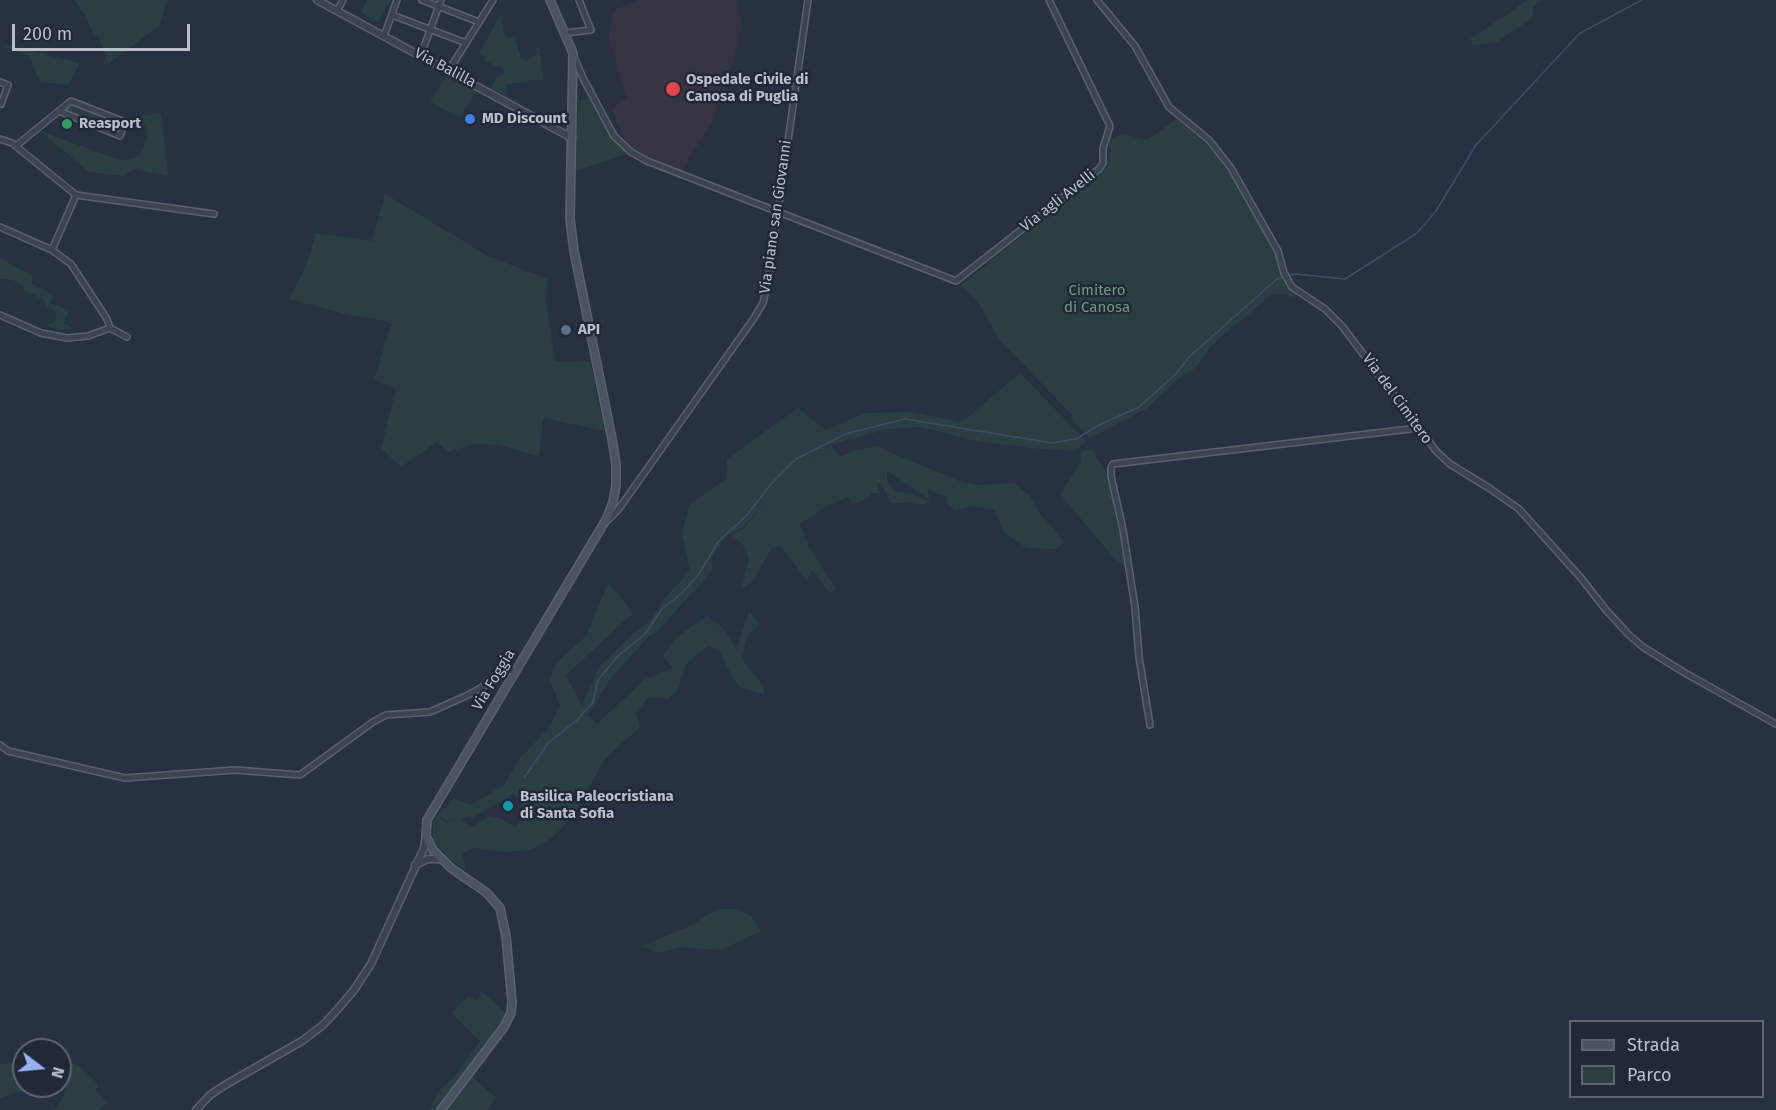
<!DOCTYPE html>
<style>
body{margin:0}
#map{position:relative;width:1776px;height:1110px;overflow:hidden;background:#283141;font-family:"Fira Sans",sans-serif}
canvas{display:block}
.legend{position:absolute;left:1569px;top:1020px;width:195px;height:78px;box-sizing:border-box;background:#212836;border:2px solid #5e6472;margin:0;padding:8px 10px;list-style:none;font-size:18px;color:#b9bfcb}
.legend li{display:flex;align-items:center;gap:12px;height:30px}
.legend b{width:30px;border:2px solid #5e6472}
.north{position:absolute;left:12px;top:1038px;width:60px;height:60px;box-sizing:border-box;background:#212836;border:2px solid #5e6472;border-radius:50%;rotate:106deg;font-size:16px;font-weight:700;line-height:24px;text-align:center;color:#b9bfcb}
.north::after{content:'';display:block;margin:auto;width:21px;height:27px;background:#97b2f3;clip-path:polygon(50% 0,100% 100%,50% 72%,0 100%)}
.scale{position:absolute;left:12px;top:24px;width:178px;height:27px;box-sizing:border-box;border:3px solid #b9bfcb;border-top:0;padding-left:8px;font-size:18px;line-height:21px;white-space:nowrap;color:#b9bfcb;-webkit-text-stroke:4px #212836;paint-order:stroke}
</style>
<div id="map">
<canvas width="1776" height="1110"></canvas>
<ul class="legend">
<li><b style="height:8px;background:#4b5264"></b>Strada</li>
<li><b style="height:16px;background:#2b3f43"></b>Parco</li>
</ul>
<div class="north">N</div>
<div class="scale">200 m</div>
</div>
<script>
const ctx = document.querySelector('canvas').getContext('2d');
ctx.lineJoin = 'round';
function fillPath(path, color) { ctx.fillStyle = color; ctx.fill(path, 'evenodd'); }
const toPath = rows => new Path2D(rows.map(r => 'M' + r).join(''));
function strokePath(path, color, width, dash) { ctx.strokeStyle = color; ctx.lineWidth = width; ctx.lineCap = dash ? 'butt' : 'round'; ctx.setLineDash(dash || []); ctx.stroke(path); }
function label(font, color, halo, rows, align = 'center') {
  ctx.font = font + ' "Fira Sans",sans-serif'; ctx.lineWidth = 5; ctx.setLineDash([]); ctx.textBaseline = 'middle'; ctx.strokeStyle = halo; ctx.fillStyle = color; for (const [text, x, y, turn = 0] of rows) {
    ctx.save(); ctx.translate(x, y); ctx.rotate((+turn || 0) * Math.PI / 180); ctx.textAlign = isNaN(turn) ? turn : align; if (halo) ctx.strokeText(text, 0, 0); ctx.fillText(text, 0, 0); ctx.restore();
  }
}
const medical = toPath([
 [639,0,736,0,739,14,742,24,733,62,723,81,712,123,681,171,636,151,624,140,612,109,627,98,609,38,614,10]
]);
const green = toPath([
 [74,0,167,0,160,25,108,64,98,35,94,36,86,16],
 [367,0,391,0,378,22,361,13],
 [1528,0,1542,0,1533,7,1532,18,1497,42,1473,45,1470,39],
 [501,13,504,32,508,38,515,36,521,59,524,57,525,62,538,53,536,49,539,47,543,80,528,80,528,82,506,84,507,96,491,88,496,78,505,72,502,68,498,66,497,67,484,60,485,57,479,54],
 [0,44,68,60,80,63,68,85,40,82,29,56],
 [447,75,476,91,460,118,430,102],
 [593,97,617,142,628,153,576,171,578,101],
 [73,103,122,123,118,132,65,110],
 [161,113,168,176,134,169,124,176,89,172,40,131,120,160,128,160,138,156,143,149,147,136,145,126,131,121,132,118],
 [1177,119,1205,143,1230,174,1258,220,1278,260,1281,272,1297,294,1296,297,1272,294,1212,345,1195,368,1177,380,1146,409,1089,438,1070,417,1073,416,999,339,978,302,961,285,1103,171,1108,165,1110,140,1123,134,1147,140],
 [385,194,488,256,547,279,546,303,555,361,590,362,604,431,543,418,539,456,499,445,473,444,448,452,437,442,401,467,381,448,396,389,374,380,391,324,385,321,353,316,289,299,307,264,316,233,372,241],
 [0,258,33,276,31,283,53,295,50,303,69,310,64,323,74,329,60,330,45,326,54,323,57,313,47,306,43,299,25,291,23,286,13,280,0,279],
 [1020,373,1087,442,1074,451,1029,448,976,441,921,427,888,429,829,445,806,462,831,445,840,457,858,449,878,447,959,481,977,485,1014,483,1030,496,1039,512,1064,542,1056,549,1027,548,1005,534,994,510,972,506,955,510,947,503,947,497,928,490,929,499,887,471,887,480,894,491,912,494,929,502,926,504,892,503,880,483,877,483,880,493,872,493,867,499,853,504,848,497,825,507,800,524,809,547,836,589,830,593,812,570,807,581,781,546,772,547,753,581,741,590,749,559,746,548,732,535,744,528,770,496,743,527,727,536,713,555,711,572,656,633,650,635,611,678,587,716,589,715,597,724,644,680,673,668,663,656,677,637,707,616,723,628,736,649,749,612,760,624,747,636,742,659,763,686,765,695,741,688,731,675,721,653,709,646,701,651,685,666,678,690,668,699,648,697,636,712,640,727,605,759,573,816,552,838,530,850,505,852,473,848,462,854,466,870,453,862,433,840,433,823,437,815,446,822,456,820,447,821,438,815,454,798,470,805,503,786,520,758,548,729,560,706,550,680,556,663,586,636,608,583,626,603,632,614,566,675,582,706,599,667,635,632,650,621,664,599,690,571,682,534,689,505,726,479,727,459,798,408,826,430,864,413,912,412,962,422],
 [513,794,520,798,524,820,515,827,500,818,488,816,473,827,461,819,476,816],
 [1085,450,1092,450,1108,476,1125,566,1114,558,1060,494,1081,462,1081,453],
 [717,909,737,909,751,916,761,931,720,950,679,947,658,953,642,946,690,926],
 [481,991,506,1013,496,1032,436,1110,429,1110,438,1092,454,1077,480,1041,452,1013,459,1004,469,996,478,1001],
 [60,1058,79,1066,98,1084,97,1092,106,1103,98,1110,53,1110,62,1100,68,1085,62,1078,60,1078],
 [24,1059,24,1086,35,1086,0,1098,0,1065],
 [472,1076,496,1098,487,1110,446,1110]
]);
const stream = toPath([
 [1288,275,1295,274,1345,279,1417,233,1436,211,1476,145,1580,33,1642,0],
 [524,778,548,743,577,720,593,702,598,680,618,656,645,634,662,609,682,593,699,574,718,542,747,515,771,484,796,459,845,434,905,419,1052,443,1076,439,1099,425,1139,407,1176,374,1189,357,1277,279,1283,277]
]);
const minor = toPath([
 [422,0,479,22],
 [1097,0,1135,46,1169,107,1209,140,1231,168,1278,251,1284,273,1292,287,1325,309,1342,326,1437,452,1450,464,1489,488,1519,509,1581,578,1606,610,1629,635,1643,647,1685,673,1776,724],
 [337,11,343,0],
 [392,15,466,43],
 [565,33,591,30,579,0],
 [384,36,397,0],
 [421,55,441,0],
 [574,57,583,78,614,136,631,152,647,161,956,281,1099,169,1103,163,1103,148,1110,126,1049,0],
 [449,70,493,0],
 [0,82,8,85,1,104],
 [0,139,12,143,76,195,214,214],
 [16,146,71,101,125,122,120,136,59,111],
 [0,227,52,250,71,264,107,319,110,328],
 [52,250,76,195],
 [0,315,41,333,67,338,88,336,110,328],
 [110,328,127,337],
 [605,523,618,510,754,318,763,303,769,275,808,0],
 [1150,725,1139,657,1135,607,1123,530,1111,476,1111,468,1113,464,1410,429,1417,427],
 [0,745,8,751,125,778,235,770,300,775,373,722,386,715,430,712,468,695,495,680,507,670,515,671]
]);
const tertiary = toPath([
 [317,0,572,138],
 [415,865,428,859,441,859],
 [196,1110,210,1095,225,1085,302,1041,323,1025,337,1010,354,990,371,964,424,848,426,836]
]);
const secondary = toPath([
 [441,1110,504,1027,511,1013,512,1002,506,936,500,908,487,893,451,868,433,850,426,836,427,820,607,518,613,502,616,485,616,464,612,439,574,251,570,219,573,53,550,0]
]);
const markers = [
 [673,89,8,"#e0444e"],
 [470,119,6,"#3f7fe0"],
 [67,124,6,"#2e9e5b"],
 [566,330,6,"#5c6f8a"],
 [508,806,6,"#0f9aa8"]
];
const streetNames = [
 ["Via Balilla",445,68,28],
 ["Via agli Avelli",1058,201,-38],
 ["Via piano san Giovanni",776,217,-82],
 ["Via del Cimitero",1397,399,54],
 ["Via Foggia",494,680,-59]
];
const poiNames = [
 ["Ospedale Civile di",686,80],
 ["Canosa di Puglia",686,97],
 ["MD Discount",482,119],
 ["Reasport",79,124],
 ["API",578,330],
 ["Basilica Paleocristiana",520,797],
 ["di Santa Sofia",520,814]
];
const parkNames = [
 ["Cimitero",1097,291],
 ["di Canosa",1097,308]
];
fillPath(medical, '#373442');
fillPath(green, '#2b3f43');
strokePath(stream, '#3f4d69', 1.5);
strokePath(minor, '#5a616e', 8);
strokePath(tertiary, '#5a616e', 9);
strokePath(secondary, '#5a616e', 10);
strokePath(minor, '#3c4351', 5);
strokePath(tertiary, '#3c4351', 6);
strokePath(secondary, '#4b5264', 7);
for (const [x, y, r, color] of markers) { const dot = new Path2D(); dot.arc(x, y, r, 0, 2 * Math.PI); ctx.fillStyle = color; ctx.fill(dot); strokePath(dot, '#212836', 2); }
label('15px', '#b9bfcb', '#212836', streetNames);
label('bold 15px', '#b9bfcb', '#212836', poiNames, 'left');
label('15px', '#729a7f', '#212836', parkNames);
</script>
